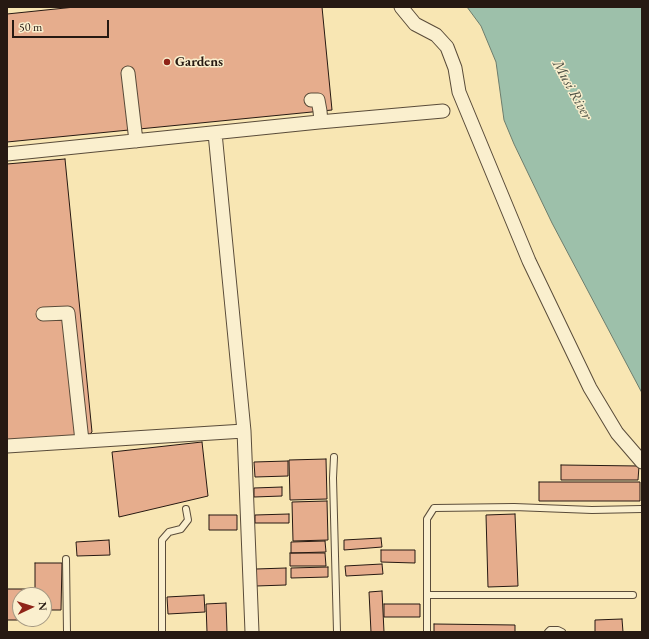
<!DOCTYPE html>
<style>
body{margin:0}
#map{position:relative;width:649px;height:639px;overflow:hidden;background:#f8e6b3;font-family:"EB Garamond",serif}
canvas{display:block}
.frame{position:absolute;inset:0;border:8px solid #261912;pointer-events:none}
.north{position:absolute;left:12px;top:587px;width:40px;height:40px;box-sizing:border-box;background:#faefce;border:1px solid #a59983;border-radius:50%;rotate:86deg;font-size:11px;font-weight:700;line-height:16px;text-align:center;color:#261912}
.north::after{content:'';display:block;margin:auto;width:14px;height:18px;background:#8f2418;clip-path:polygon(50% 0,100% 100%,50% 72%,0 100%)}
.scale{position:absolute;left:12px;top:20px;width:97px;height:18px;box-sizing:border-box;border:2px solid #261912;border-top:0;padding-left:5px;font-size:12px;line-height:14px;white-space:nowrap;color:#261912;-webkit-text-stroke:3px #faefce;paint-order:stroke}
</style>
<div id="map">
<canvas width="649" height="639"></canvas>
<div class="frame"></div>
<div class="north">N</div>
<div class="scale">50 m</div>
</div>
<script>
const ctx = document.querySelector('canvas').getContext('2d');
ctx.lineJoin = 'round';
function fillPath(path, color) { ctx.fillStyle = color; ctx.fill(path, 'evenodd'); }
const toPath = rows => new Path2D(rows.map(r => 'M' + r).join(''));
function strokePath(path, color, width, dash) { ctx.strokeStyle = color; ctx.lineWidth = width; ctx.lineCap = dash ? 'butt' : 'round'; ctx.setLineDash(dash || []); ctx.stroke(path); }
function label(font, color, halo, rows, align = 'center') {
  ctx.font = font + ' "EB Garamond",serif'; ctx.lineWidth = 3; ctx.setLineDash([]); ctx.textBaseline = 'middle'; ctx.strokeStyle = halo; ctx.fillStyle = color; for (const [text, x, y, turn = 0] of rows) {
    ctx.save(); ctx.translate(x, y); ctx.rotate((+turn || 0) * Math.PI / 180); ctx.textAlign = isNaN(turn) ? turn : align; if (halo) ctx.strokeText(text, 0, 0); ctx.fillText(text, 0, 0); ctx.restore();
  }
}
const water = toPath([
 [467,7,642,7,642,393,552,223,514,144,504,120,496,62,481,26,467,7]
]);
const building = toPath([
 [75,7,322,7,332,110,7,142,7,14,75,7],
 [65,159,92,432,82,441,7,440,7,164,65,159],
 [202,442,208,496,119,517,112,452,202,442],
 [326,459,327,499,290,500,289,460,326,459],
 [288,461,288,476,255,477,254,462,288,461],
 [561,465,639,466,638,480,561,480,561,465],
 [539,482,640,482,640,501,539,501,539,482],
 [282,487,282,496,254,497,254,488,282,487],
 [327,501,328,540,293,541,292,502,327,501],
 [289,514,289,523,255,523,255,515,289,514],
 [515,514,518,586,488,587,486,515,515,514],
 [209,515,237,515,237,530,209,530,209,515],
 [381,538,382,547,344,550,344,540,381,538],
 [109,540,110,555,77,556,76,542,109,540],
 [325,541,326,552,291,553,291,542,325,541],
 [381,550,415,550,415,563,381,562,381,550],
 [290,553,325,553,326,566,290,566,290,553],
 [35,563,62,563,61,610,44,610,44,595,35,595,35,563],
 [382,564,383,574,346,576,345,566,382,564],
 [328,567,328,577,291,578,291,568,328,567],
 [286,568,286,585,256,586,256,569,286,568],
 [7,589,26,589,26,595,20,595,20,619,26,619,25,620,7,620,7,589],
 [382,591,384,632,371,632,369,592,382,591],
 [204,595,205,612,168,614,167,597,204,595],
 [226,603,227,632,207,632,206,604,226,603],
 [384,604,420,604,420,617,384,617,384,604],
 [622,619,623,632,595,632,595,620,622,619],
 [434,624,515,625,515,632,434,632,434,624]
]);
const service = toPath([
 [334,457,333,478,337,632],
 [66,559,67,632],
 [427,595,633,595],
 [162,632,162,540,169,532,181,529,188,520,186,509],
 [427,632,427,519,434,508,514,507,592,510,642,509],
 [548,632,550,630,558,630,562,632]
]);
const minor = toPath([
 [401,7,415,24,436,35,447,47,455,68,459,92,529,261,590,388,617,433,642,462],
 [128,73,136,141],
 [311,100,318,100,320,111,321,122],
 [215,133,244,431,252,632],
 [7,154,319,122,443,111],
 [43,314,68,313,82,441],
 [7,446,244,431]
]);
const markers = [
 [167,62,4,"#8f2418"]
];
const poiNames = [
 ["Gardens",175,62]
];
const waterNames = [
 ["Musi River",572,90,61]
];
fillPath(water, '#9dc0aa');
strokePath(water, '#6d7d6d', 1);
fillPath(building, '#e6ad8d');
strokePath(building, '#261912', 1);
strokePath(service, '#5a4c3a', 8);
strokePath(minor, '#5a4c3a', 15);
strokePath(service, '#faefce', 6);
strokePath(minor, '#faefce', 13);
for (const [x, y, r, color] of markers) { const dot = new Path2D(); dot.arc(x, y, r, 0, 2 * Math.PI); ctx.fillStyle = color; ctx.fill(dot); strokePath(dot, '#faefce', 1.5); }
label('bold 14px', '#261912', '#faefce', poiNames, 'left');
label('italic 15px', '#505347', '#faefce', waterNames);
</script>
